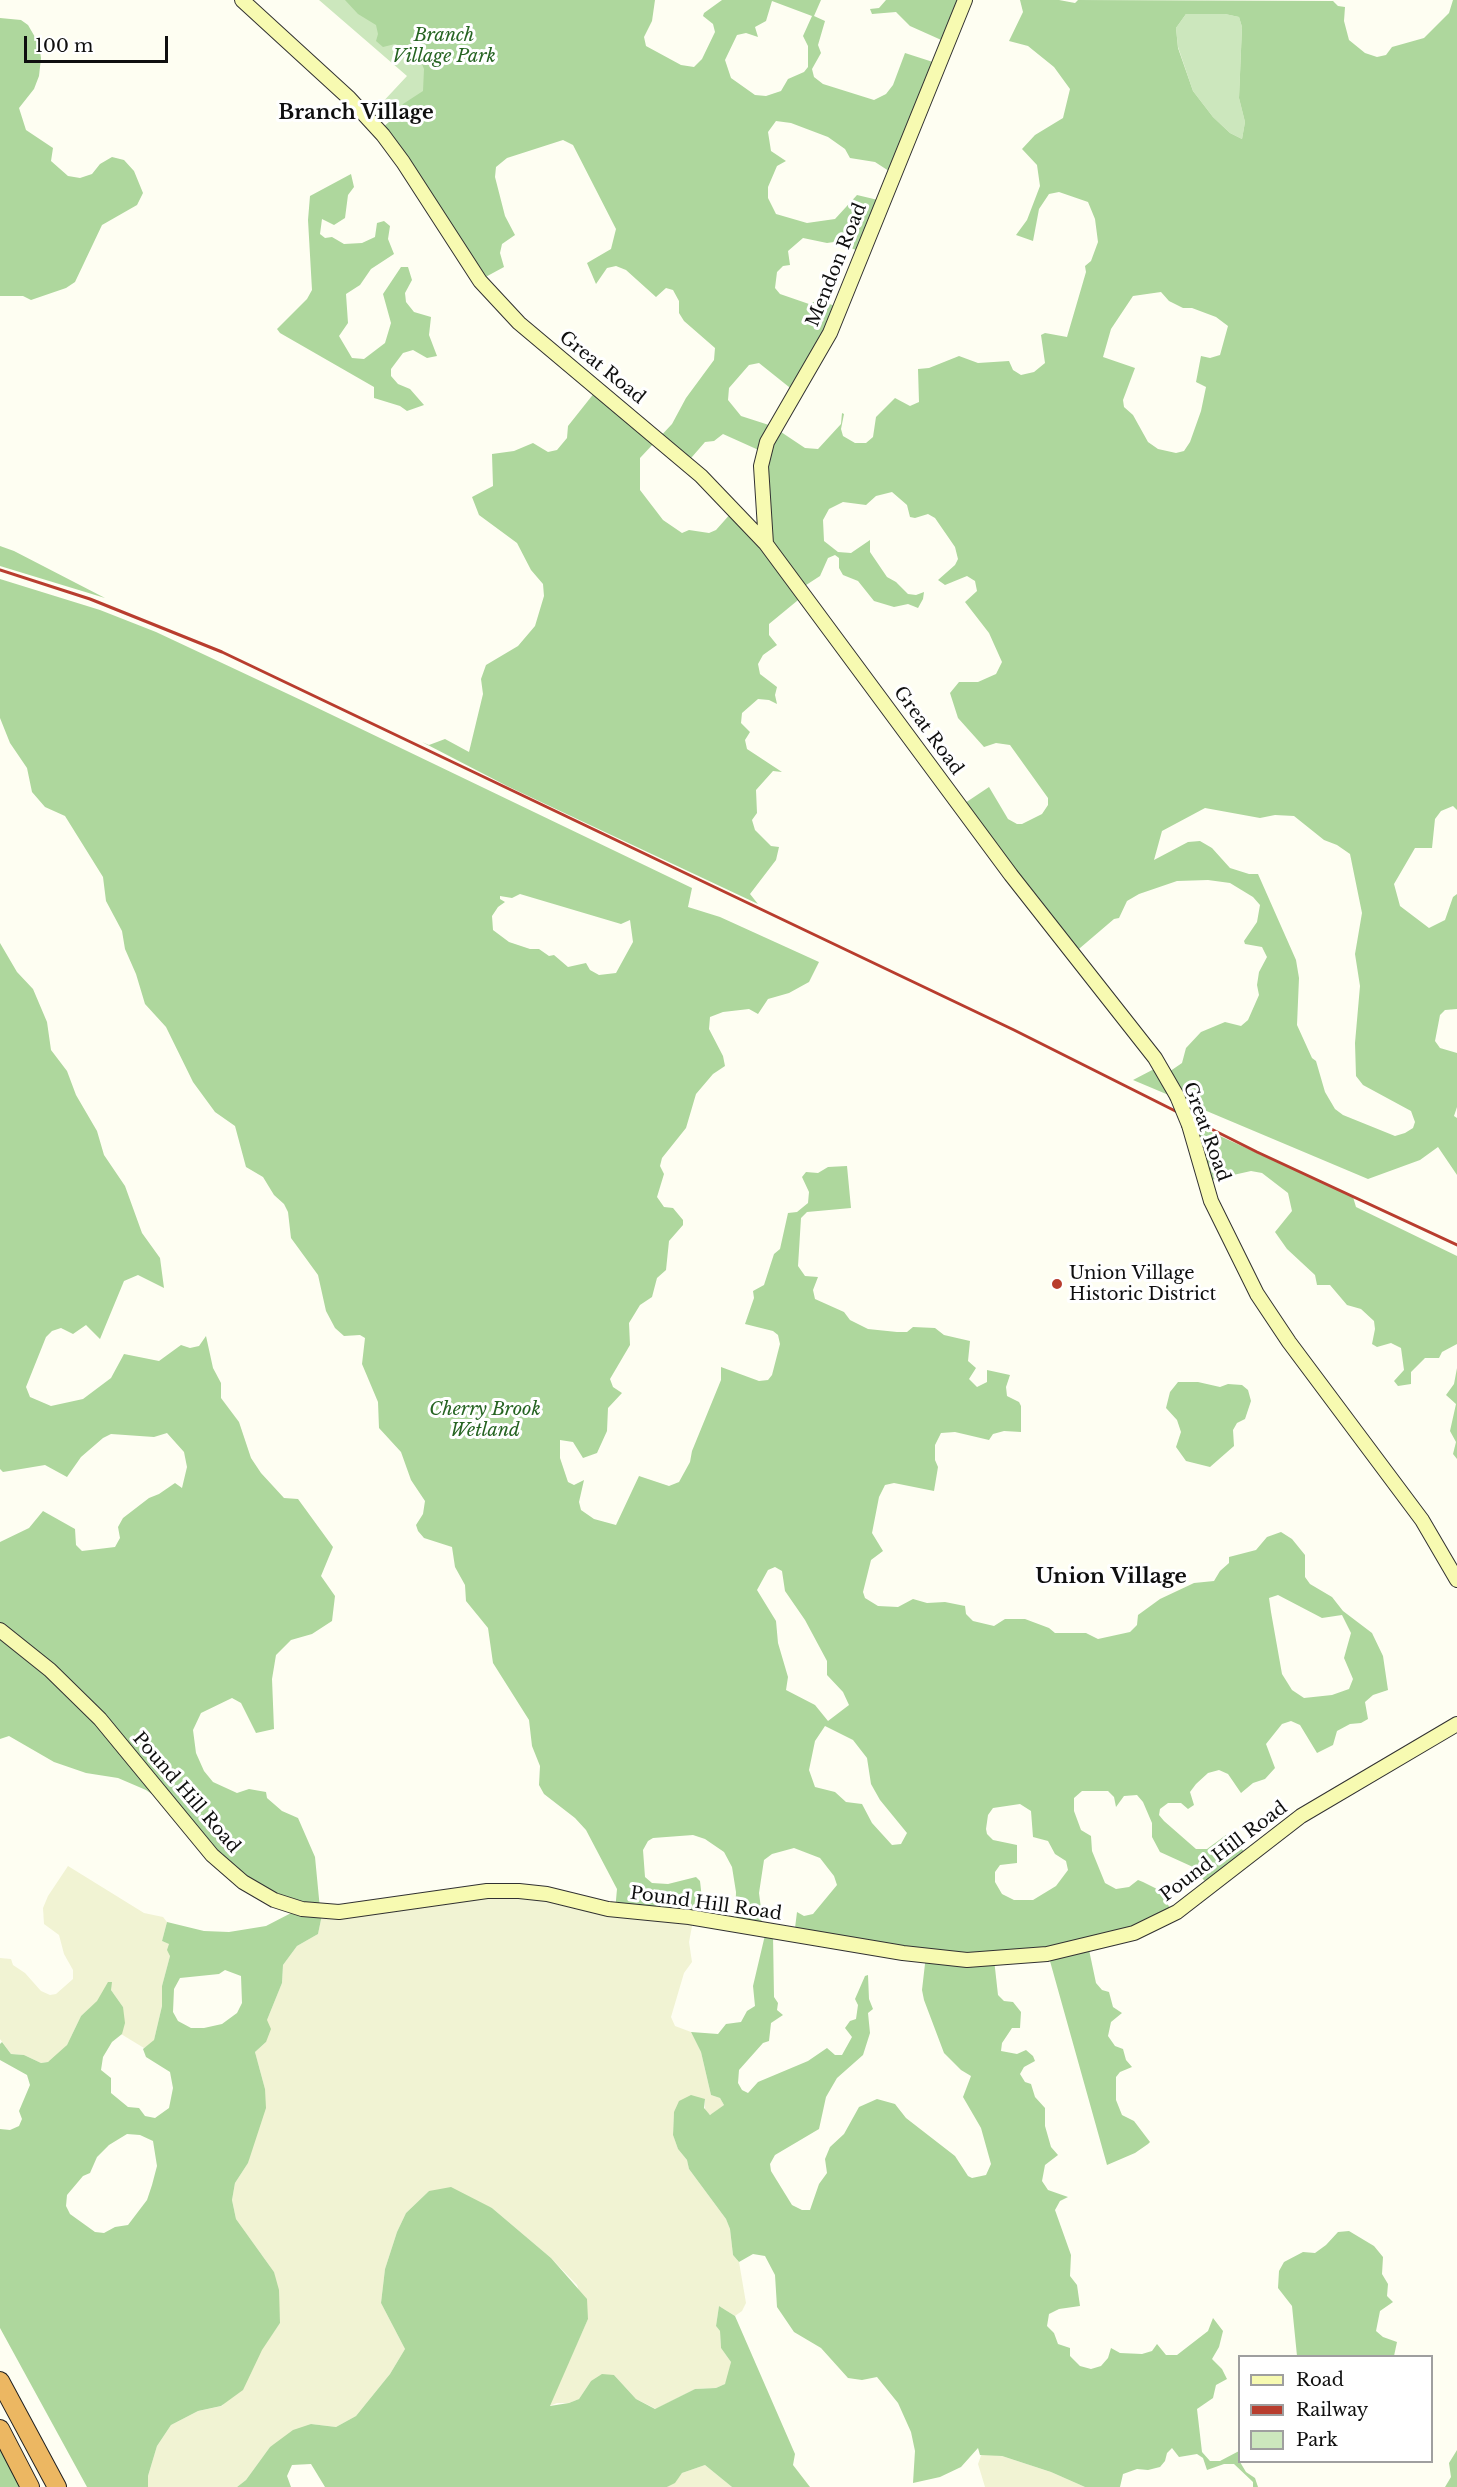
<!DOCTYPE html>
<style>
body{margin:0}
#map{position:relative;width:1457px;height:2487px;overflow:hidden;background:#fefef2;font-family:"Libre Baskerville",serif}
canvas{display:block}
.legend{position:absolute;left:1238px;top:2355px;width:195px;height:108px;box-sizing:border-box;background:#fff;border:2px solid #9f9f9f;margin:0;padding:8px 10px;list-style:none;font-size:18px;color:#0f0f0f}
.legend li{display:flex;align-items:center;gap:12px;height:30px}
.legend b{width:30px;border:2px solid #9f9f9f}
.scale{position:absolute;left:24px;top:36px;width:144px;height:27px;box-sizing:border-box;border:3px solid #0f0f0f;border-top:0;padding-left:8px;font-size:18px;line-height:21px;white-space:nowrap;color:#0f0f0f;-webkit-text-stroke:4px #fff;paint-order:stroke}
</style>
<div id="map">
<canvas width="1457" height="2487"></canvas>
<ul class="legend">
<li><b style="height:8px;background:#f7fab1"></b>Road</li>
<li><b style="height:8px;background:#b83d2e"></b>Railway</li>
<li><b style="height:16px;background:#cce7bd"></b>Park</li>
</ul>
<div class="scale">100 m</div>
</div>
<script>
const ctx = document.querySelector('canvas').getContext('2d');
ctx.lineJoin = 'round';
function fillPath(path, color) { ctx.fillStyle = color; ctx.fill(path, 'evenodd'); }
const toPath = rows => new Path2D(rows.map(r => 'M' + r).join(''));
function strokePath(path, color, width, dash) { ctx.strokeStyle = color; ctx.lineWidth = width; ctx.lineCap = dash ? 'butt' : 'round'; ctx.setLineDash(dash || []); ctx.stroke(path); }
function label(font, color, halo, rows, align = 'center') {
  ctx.font = font + ' "Libre Baskerville",serif'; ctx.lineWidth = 6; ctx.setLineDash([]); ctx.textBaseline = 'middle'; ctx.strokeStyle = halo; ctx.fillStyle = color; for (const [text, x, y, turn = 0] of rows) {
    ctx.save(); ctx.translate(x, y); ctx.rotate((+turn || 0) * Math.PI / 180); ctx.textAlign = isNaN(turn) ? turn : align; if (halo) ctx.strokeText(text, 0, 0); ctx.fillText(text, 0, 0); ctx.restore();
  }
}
const farmland = toPath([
 [68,1866,144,1913,163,1917,167,1922,162,1941,170,1944,170,1956,162,1986,162,2006,154,2040,151,2044,144,2048,121,2034,123,2007,111,1990,81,2016,67,2045,58,2056,48,2062,41,2063,24,2055,11,2054,0,2039,0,1958,11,1959,13,1965,25,1973,41,1991,50,1995,56,1994,73,1979,73,1970,64,1954,59,1935,44,1924,43,1908,48,1896],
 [497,1893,693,1921,689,1942,692,1962,684,1973,671,2017,675,2026,691,2032,701,2052,711,2095,720,2098,724,2105,711,2115,705,2111,705,2099,674,2112,673,2135,678,2149,687,2160,689,2169,726,2219,730,2229,733,2255,739,2262,746,2303,742,2311,735,2316,719,2306,716,2326,720,2331,721,2348,731,2362,728,2378,725,2384,716,2388,695,2389,656,2409,636,2399,614,2375,591,2381,579,2399,569,2403,557,2403,549,2406,588,2319,577,2285,551,2258,492,2208,429,2191,406,2213,397,2232,385,2269,381,2303,405,2349,390,2374,356,2416,336,2427,311,2424,270,2447,246,2480,237,2487,148,2487,148,2476,157,2446,171,2425,198,2411,222,2406,280,2323,274,2272,236,2219,232,2200,235,2183,248,2163,265,2089,255,2052,266,2042,267,2020,282,1983,283,1965,297,1946,318,1934,323,1910],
 [982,2453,1002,2456,1051,2472,1085,2487,985,2487,978,2464],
 [705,2465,732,2487,667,2487,675,2482,682,2473]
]);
const green = toPath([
 [319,0,472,0,505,55,395,133,379,106,407,76],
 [1186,14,1225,14,1239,17,1242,27,1239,98,1245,122,1242,139,1230,133,1213,117,1193,91,1178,47,1176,28]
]);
const forest = toPath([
 [345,0,655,0,652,21,644,37,646,46,681,65,694,67,702,59,715,32,713,24,703,16,704,13,722,0,821,0,814,16,825,21,818,45,821,53,812,69,814,77,823,84,874,100,886,94,893,85,905,53,936,63,892,173,875,162,850,158,845,149,828,137,791,123,776,121,768,132,771,151,786,161,777,166,768,187,768,198,776,214,807,223,835,219,857,195,878,200,859,251,834,242,827,243,803,238,788,251,790,265,783,266,777,272,775,288,780,294,809,304,818,300,838,307,794,391,759,363,749,365,729,388,728,400,741,416,772,426,805,448,818,449,841,424,842,413,844,414,841,429,843,436,855,443,866,443,873,437,876,417,895,398,910,406,919,402,918,369,929,368,959,356,978,363,1009,361,1013,370,1021,375,1034,372,1045,363,1041,335,1045,333,1067,337,1086,272,1085,266,1091,261,1098,242,1095,219,1088,202,1059,192,1049,194,1039,209,1033,241,1016,235,1027,220,1040,186,1037,165,1022,149,1035,135,1063,118,1070,89,1054,67,1028,46,1009,41,1023,12,1020,0,1059,0,1075,3,1078,0,1333,1,1338,6,1345,7,1344,21,1349,40,1365,53,1377,57,1386,55,1392,47,1424,38,1449,13,1453,0,1457,0,1457,810,1453,806,1441,811,1435,819,1432,848,1415,848,1394,884,1400,906,1429,928,1445,920,1453,897,1457,894,1457,1009,1445,1010,1440,1015,1435,1041,1440,1048,1457,1053,1457,1107,1454,1116,1457,1118,1457,1175,1438,1147,1420,1160,1368,1179,1133,1080,1156,1068,1163,1076,1182,1063,1186,1048,1201,1032,1225,1022,1241,1026,1248,1020,1259,995,1257,985,1259,972,1267,957,1262,947,1245,944,1244,941,1257,922,1260,905,1253,897,1230,883,1208,880,1177,881,1139,894,1127,901,1119,918,1114,919,1073,954,959,807,989,787,1008,819,1017,824,1022,824,1042,814,1048,805,1048,798,1010,745,996,743,984,747,958,718,950,693,959,682,978,682,996,674,1002,662,989,633,965,602,977,591,975,581,967,576,945,585,938,580,955,565,958,559,955,547,935,518,928,514,915,518,910,517,907,505,892,492,876,496,866,505,843,502,829,509,823,520,824,541,838,552,851,553,870,540,870,552,887,577,896,582,908,594,916,595,924,592,923,599,918,608,908,604,894,607,874,601,858,581,843,575,839,568,839,558,835,555,828,558,820,576,800,589,803,596,769,624,769,635,777,645,763,655,758,664,760,674,777,687,775,695,777,704,769,700,758,699,742,713,741,723,750,732,745,740,747,749,782,772,773,771,756,790,757,813,752,820,755,830,771,846,779,847,776,860,750,894,758,904,507,786,422,742,429,745,445,739,469,752,483,694,481,679,486,665,518,646,535,626,544,596,543,584,531,570,517,543,479,515,472,497,493,486,492,454,514,451,533,443,548,452,557,450,567,438,568,426,595,392,656,441,672,424,686,398,714,360,715,348,684,321,679,313,679,301,673,290,666,288,656,297,626,270,616,266,607,268,596,284,587,263,611,249,616,229,573,145,563,140,507,158,496,167,495,177,505,216,515,235,502,244,500,253,504,267,480,280,377,132,395,117,403,104,423,91,424,69,419,57,410,50,395,44,383,47,376,41,378,34,376,25,358,14],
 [772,1,812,16,803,36,808,46,808,67,804,72,788,79,781,91,766,96,755,95,731,78,725,60,737,35,746,33,758,37,755,27,766,21],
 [1186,14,1225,14,1239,17,1242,27,1239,98,1245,122,1242,139,1230,133,1213,117,1193,91,1178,48,1176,28],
 [1161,292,1169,301,1183,308,1192,308,1216,317,1228,326,1220,355,1210,358,1201,356,1196,382,1206,387,1201,411,1190,442,1184,451,1176,453,1158,449,1148,442,1133,415,1124,407,1123,400,1135,368,1103,357,1111,329,1133,296],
 [723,434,763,452,761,538,732,512,716,530,709,533,689,530,682,533,663,520,640,490,640,458,655,442,685,465,705,442,714,441],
 [1205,808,1260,818,1275,815,1294,816,1324,840,1337,845,1350,854,1362,913,1355,954,1360,986,1355,1043,1356,1076,1363,1085,1411,1111,1415,1122,1413,1128,1405,1133,1395,1136,1343,1115,1335,1109,1325,1092,1316,1061,1312,1058,1297,1025,1299,978,1296,960,1258,874,1249,874,1230,868,1212,848,1200,841,1188,842,1154,860,1162,831],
 [886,0,965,0,948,43,910,26,896,12,872,14,870,9,879,8],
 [0,18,21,20,28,25,39,44,41,58,39,76,34,89,19,108,26,130,53,148,51,161,68,176,80,178,92,174,100,164,112,157,124,160,134,171,143,193,137,205,102,225,75,282,66,288,31,300,23,296,0,296],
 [351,174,354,187,348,195,345,218,334,225,322,219,320,234,325,238,332,237,344,244,362,243,375,237,377,223,384,221,390,226,388,239,394,254,371,269,360,285,346,294,348,323,339,336,352,358,364,359,385,343,391,323,383,294,401,267,408,267,412,280,405,293,406,302,414,312,431,317,429,335,437,356,427,358,413,350,403,353,391,369,391,376,398,384,410,389,424,405,407,411,400,406,374,398,374,387,280,333,277,329,307,299,312,290,308,220,310,196],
 [0,546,14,551,105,598,0,566],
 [0,579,100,610,156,632,303,701,692,888,688,907,720,917,819,962,809,982,789,993,768,999,758,1014,749,1009,723,1012,710,1017,709,1029,723,1056,725,1066,713,1074,696,1094,686,1128,662,1158,660,1166,664,1174,657,1197,664,1207,673,1208,683,1220,683,1225,669,1241,666,1270,657,1278,652,1297,640,1305,629,1323,630,1345,610,1379,613,1387,622,1393,608,1408,607,1431,597,1453,583,1458,573,1442,560,1440,560,1458,568,1482,574,1485,584,1480,579,1502,581,1510,594,1519,616,1525,639,1476,669,1486,679,1482,690,1462,692,1451,721,1380,721,1367,759,1381,768,1380,772,1375,780,1344,778,1335,773,1331,745,1324,754,1298,753,1291,764,1285,774,1254,780,1249,788,1213,797,1212,808,1203,809,1192,802,1177,806,1172,818,1173,828,1167,847,1166,851,1208,807,1212,801,1218,798,1266,805,1276,818,1277,813,1290,815,1299,844,1312,850,1320,868,1329,897,1332,907,1332,913,1327,935,1328,944,1335,970,1341,968,1361,976,1368,969,1379,977,1387,987,1382,987,1370,1010,1375,1006,1387,1007,1396,1019,1402,1021,1406,1021,1432,1004,1431,993,1434,989,1440,955,1432,941,1433,935,1445,935,1460,938,1467,934,1491,894,1483,885,1485,879,1497,872,1533,883,1551,871,1560,863,1592,865,1598,878,1606,898,1607,913,1599,927,1603,945,1602,965,1606,966,1614,973,1621,994,1626,1005,1619,1025,1619,1049,1628,1055,1633,1086,1633,1098,1639,1130,1632,1137,1625,1138,1615,1160,1599,1194,1583,1214,1581,1220,1571,1229,1563,1229,1557,1256,1550,1267,1537,1281,1532,1292,1539,1305,1555,1305,1577,1310,1584,1332,1597,1343,1611,1372,1633,1383,1656,1388,1690,1373,1695,1365,1702,1368,1719,1361,1723,1350,1724,1337,1731,1333,1745,1317,1753,1300,1725,1291,1721,1282,1724,1266,1744,1275,1768,1265,1779,1253,1783,1241,1793,1228,1774,1219,1770,1208,1773,1196,1784,1190,1792,1194,1805,1188,1809,1181,1803,1168,1803,1160,1809,1159,1815,1164,1821,1196,1849,1207,1849,1226,1835,1246,1853,1208,1885,1193,1867,1160,1852,1152,1837,1152,1823,1143,1802,1137,1795,1124,1796,1116,1807,1114,1797,1108,1791,1082,1791,1074,1798,1074,1811,1081,1830,1091,1836,1092,1851,1105,1883,1116,1889,1129,1887,1138,1880,1143,1882,1159,1890,1173,1913,1088,1945,1096,1983,1102,1990,1109,1992,1113,2007,1122,2013,1111,2022,1108,2036,1115,2046,1123,2049,1126,2060,1132,2067,1120,2072,1116,2077,1116,2100,1122,2115,1134,2121,1150,2142,1148,2144,1135,2153,1107,2165,1048,1954,994,1959,998,1995,1004,2001,1013,2002,1021,2012,1020,2028,1012,2028,1002,2043,1001,2051,1017,2054,1026,2050,1033,2056,1035,2061,1024,2067,1020,2074,1025,2082,1031,2084,1035,2097,1045,2108,1045,2126,1051,2147,1058,2155,1045,2165,1042,2181,1048,2190,1068,2197,1060,2201,1055,2210,1071,2255,1070,2276,1077,2285,1080,2306,1059,2309,1049,2314,1047,2326,1054,2333,1058,2344,1070,2348,1070,2356,1080,2366,1091,2369,1101,2366,1108,2358,1111,2348,1120,2353,1142,2354,1152,2351,1157,2344,1166,2355,1177,2355,1208,2331,1213,2318,1223,2331,1219,2347,1212,2359,1222,2369,1227,2379,1216,2385,1213,2398,1197,2409,1202,2452,1210,2461,1220,2461,1239,2451,1240,2462,1246,2472,1255,2478,1258,2487,1253,2487,1253,2482,1234,2464,1224,2464,1207,2470,1203,2458,1197,2454,1179,2457,1172,2448,1167,2453,1165,2461,1160,2467,1148,2470,1137,2469,1123,2474,1120,2487,1085,2487,1051,2472,1002,2456,980,2455,978,2448,961,2467,940,2477,913,2483,915,2451,911,2432,898,2403,877,2377,862,2380,848,2378,821,2348,794,2332,777,2307,775,2275,765,2256,753,2254,739,2262,733,2255,730,2229,726,2219,689,2169,687,2160,678,2149,673,2135,674,2112,679,2101,691,2095,705,2099,704,2108,710,2115,724,2105,720,2098,711,2095,701,2052,691,2032,718,2034,726,2024,741,2022,747,2011,755,2006,753,1986,765,1935,773,1935,774,1997,778,2003,777,2010,783,2015,771,2023,769,2041,763,2043,739,2070,738,2083,742,2090,748,2093,758,2082,808,2061,827,2048,835,2055,842,2055,852,2037,845,2028,850,2021,856,2019,858,2005,855,1999,865,1976,868,1975,869,1999,873,2009,868,2013,870,2033,863,2055,837,2078,826,2097,819,2129,775,2155,770,2164,771,2171,792,2205,802,2210,810,2210,819,2184,827,2173,825,2159,830,2147,844,2134,859,2107,877,2099,895,2104,906,2118,955,2156,968,2176,972,2178,986,2175,991,2164,981,2128,963,2097,971,2076,961,2070,944,2053,924,2000,922,1990,926,1955,794,1936,797,1912,804,1916,813,1914,837,1885,834,1876,820,1858,794,1848,772,1854,764,1860,759,1893,762,1916,760,1932,735,1928,736,1892,732,1867,724,1852,705,1839,693,1835,653,1838,648,1841,643,1850,645,1877,652,1883,668,1884,696,1877,700,1881,702,1899,696,1919,615,1911,617,1889,586,1830,575,1818,544,1794,539,1785,540,1766,532,1746,529,1720,493,1663,488,1628,466,1601,465,1585,455,1567,452,1547,424,1538,418,1531,416,1525,423,1514,425,1501,411,1480,401,1452,379,1428,378,1402,362,1364,365,1338,360,1335,344,1336,335,1328,326,1311,318,1275,291,1238,288,1212,284,1204,274,1195,263,1177,246,1167,235,1126,215,1112,193,1082,166,1027,145,1004,136,974,125,949,122,931,106,901,103,877,65,816,45,807,32,792,27,768,10,743,0,718],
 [520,894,621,924,630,920,633,942,616,973,599,975,590,970,586,963,568,967,554,955,549,956,539,949,530,949,509,942,493,930,492,916,498,907,505,902,500,899,500,896,512,898],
 [775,1567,782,1571,785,1591,805,1620,827,1661,827,1675,843,1692,849,1705,828,1721,815,1705,786,1690,788,1677,778,1643,776,1621,757,1590,768,1570],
 [1278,1595,1322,1618,1342,1615,1351,1633,1344,1658,1353,1679,1349,1689,1332,1695,1304,1698,1292,1690,1282,1674,1271,1612,1269,1598],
 [825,1726,853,1740,867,1758,871,1784,880,1800,907,1833,901,1844,892,1845,872,1823,862,1804,846,1802,835,1792,815,1787,809,1770,815,1741],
 [1020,1804,1031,1811,1033,1837,1048,1841,1055,1854,1066,1861,1068,1870,1056,1886,1033,1900,1014,1900,1002,1894,995,1882,995,1872,1000,1865,1017,1863,1017,1845,993,1840,987,1834,986,1829,988,1815,993,1808],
 [0,943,17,972,33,989,47,1022,51,1050,67,1071,76,1095,97,1131,104,1155,125,1186,142,1233,160,1258,164,1288,138,1275,124,1281,100,1339,86,1325,73,1334,61,1328,52,1331,46,1337,26,1387,30,1397,51,1406,83,1399,111,1378,124,1354,159,1361,181,1345,190,1348,199,1346,206,1336,213,1368,221,1383,221,1398,239,1422,251,1458,261,1473,284,1498,298,1499,333,1547,321,1576,335,1596,332,1621,312,1634,291,1640,276,1655,272,1679,274,1729,256,1733,241,1703,232,1698,201,1713,193,1730,196,1753,204,1771,213,1782,237,1793,249,1789,266,1792,267,1798,282,1811,298,1818,315,1857,320,1909,323,1910,318,1934,297,1946,283,1965,282,1983,267,2020,271,2029,266,2042,255,2052,265,2089,266,2108,248,2163,235,2183,232,2200,236,2219,274,2272,279,2290,280,2323,262,2350,243,2390,221,2406,198,2411,171,2425,157,2446,148,2476,148,2487,87,2487,0,2328,0,2129,10,2130,19,2126,22,2119,19,2111,30,2085,27,2075,0,2060,0,2044,2,2042,11,2054,24,2055,41,2063,48,2062,67,2045,81,2016,97,2001,108,1982,112,1982,111,1990,123,2007,125,2023,122,2034,112,2042,103,2057,101,2070,111,2078,111,2093,128,2107,139,2108,145,2116,155,2118,169,2108,173,2088,170,2072,146,2057,143,2049,154,2040,162,2006,162,1986,170,1956,167,1950,169,1944,162,1941,167,1922,204,1931,229,1932,266,1926,295,1911,243,1881,169,1806,146,1790,118,1778,86,1773,54,1762,9,1736,0,1739,0,1542,29,1528,43,1511,75,1529,76,1545,82,1551,115,1547,120,1538,118,1527,123,1518,149,1498,159,1494,175,1483,182,1488,187,1467,184,1452,167,1433,154,1437,111,1434,103,1438,81,1457,67,1477,45,1465,3,1472,0,1469],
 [225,1970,241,1976,242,2003,237,2013,222,2024,204,2028,191,2028,178,2021,173,2012,174,1989,180,1978,219,1974],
 [127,2134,140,2135,153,2141,157,2166,152,2185,147,2200,128,2225,115,2227,104,2233,95,2232,70,2214,66,2206,67,2195,83,2176,90,2173,97,2157,109,2145],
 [1185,1120,1353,1197,1356,1207,1457,1256,1457,1344,1442,1352,1439,1358,1425,1358,1411,1372,1411,1384,1398,1386,1394,1381,1404,1370,1401,1348,1391,1343,1377,1347,1372,1344,1375,1329,1374,1321,1361,1309,1347,1305,1330,1285,1317,1285,1315,1275,1287,1249,1275,1232,1292,1211,1288,1193,1262,1173,1251,1171,1202,1182],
 [1457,1368,1457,1459,1453,1454,1456,1442,1450,1431,1456,1404,1446,1395,1454,1384],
 [1178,1382,1198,1382,1220,1387,1228,1384,1242,1385,1248,1390,1251,1401,1245,1419,1237,1423,1233,1430,1234,1446,1210,1467,1186,1461,1176,1447,1181,1432,1177,1420,1166,1408,1170,1392],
 [451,2187,492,2208,551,2258,587,2299,588,2319,550,2406,569,2403,579,2399,591,2381,602,2374,614,2375,636,2399,655,2409,695,2389,716,2388,725,2384,731,2362,721,2348,720,2331,716,2326,719,2306,735,2316,795,2454,793,2465,810,2487,732,2487,705,2465,682,2473,675,2483,667,2487,325,2487,311,2464,292,2465,287,2476,291,2487,237,2487,246,2480,270,2447,293,2430,311,2424,336,2427,356,2416,390,2374,405,2349,381,2303,385,2269,397,2232,406,2213,429,2191],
 [1349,2231,1374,2246,1383,2257,1382,2274,1388,2284,1387,2296,1393,2302,1380,2311,1376,2331,1383,2337,1397,2342,1394,2356,1297,2356,1292,2306,1278,2288,1279,2271,1284,2262,1303,2252,1315,2253,1326,2245,1338,2232],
 [0,2442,24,2487,0,2487],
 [1457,2450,1457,2487,1445,2487,1451,2477,1449,2463]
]);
const secondary = toPath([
 [242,0,349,98,383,135,403,162,480,281,519,323,701,476,766,544,1011,875,1155,1058,1177,1096],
 [766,544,761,466,767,442,830,333,965,0],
 [1189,1125,1211,1201,1257,1294,1289,1342,1422,1520,1457,1580],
 [0,1630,50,1670,100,1719,212,1855,243,1882,274,1900,302,1909,339,1912,487,1891,519,1891,547,1894,608,1909,689,1917,903,1953,967,1960,1047,1954,1134,1933,1177,1912,1301,1816,1457,1724]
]);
const highway = toPath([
 [0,2381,57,2487],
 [0,2429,30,2487]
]);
const rail = toPath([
 [0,570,90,599,222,652,1014,1030,1257,1152,1457,1245]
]);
const secondaryBridge = toPath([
 [1177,1096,1189,1125]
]);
const markers = [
 [1057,1284,6,"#b83d2e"]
];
const parkNames = [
 ["Branch",444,36],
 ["Village Park",444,57],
 ["Cherry Brook",485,1410],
 ["Wetland",485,1431]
];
const streetNames = [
 ["Mendon Road",837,265,-68],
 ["Great Road",602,368,39],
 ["Great Road",928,731,54],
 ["Great Road",1206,1132,70],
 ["Pound Hill Road",186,1793,49],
 ["Pound Hill Road",1224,1852,-37],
 ["Pound Hill Road",706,1904,8]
];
const poiNames = [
 ["Union Village",1069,1274],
 ["Historic District",1069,1295]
];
const neighbourhoodNames = [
 ["Branch Village",356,113]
];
const quarterNames = [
 ["Union Village",1111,1577]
];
fillPath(farmland, '#f1f3d3');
fillPath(green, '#cce7bd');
fillPath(forest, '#aed79d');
strokePath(secondary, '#313131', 16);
strokePath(highway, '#202020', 20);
strokePath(secondary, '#f7fab1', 14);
strokePath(highway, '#ecb762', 18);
strokePath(rail, '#b83d2e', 3);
strokePath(secondaryBridge, '#313131', 16, []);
strokePath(secondaryBridge, '#f7fab1', 14);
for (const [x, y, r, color] of markers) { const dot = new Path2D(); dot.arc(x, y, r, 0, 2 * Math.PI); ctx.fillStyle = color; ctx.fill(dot); strokePath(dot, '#fff', 2); }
label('italic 18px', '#266422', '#fff', parkNames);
label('18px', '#0f0f0f', '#fff', streetNames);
label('18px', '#0f0f0f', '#fff', poiNames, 'left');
label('bold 20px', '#0f0f0f', '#fff', neighbourhoodNames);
label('bold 21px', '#0f0f0f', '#fff', quarterNames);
</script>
